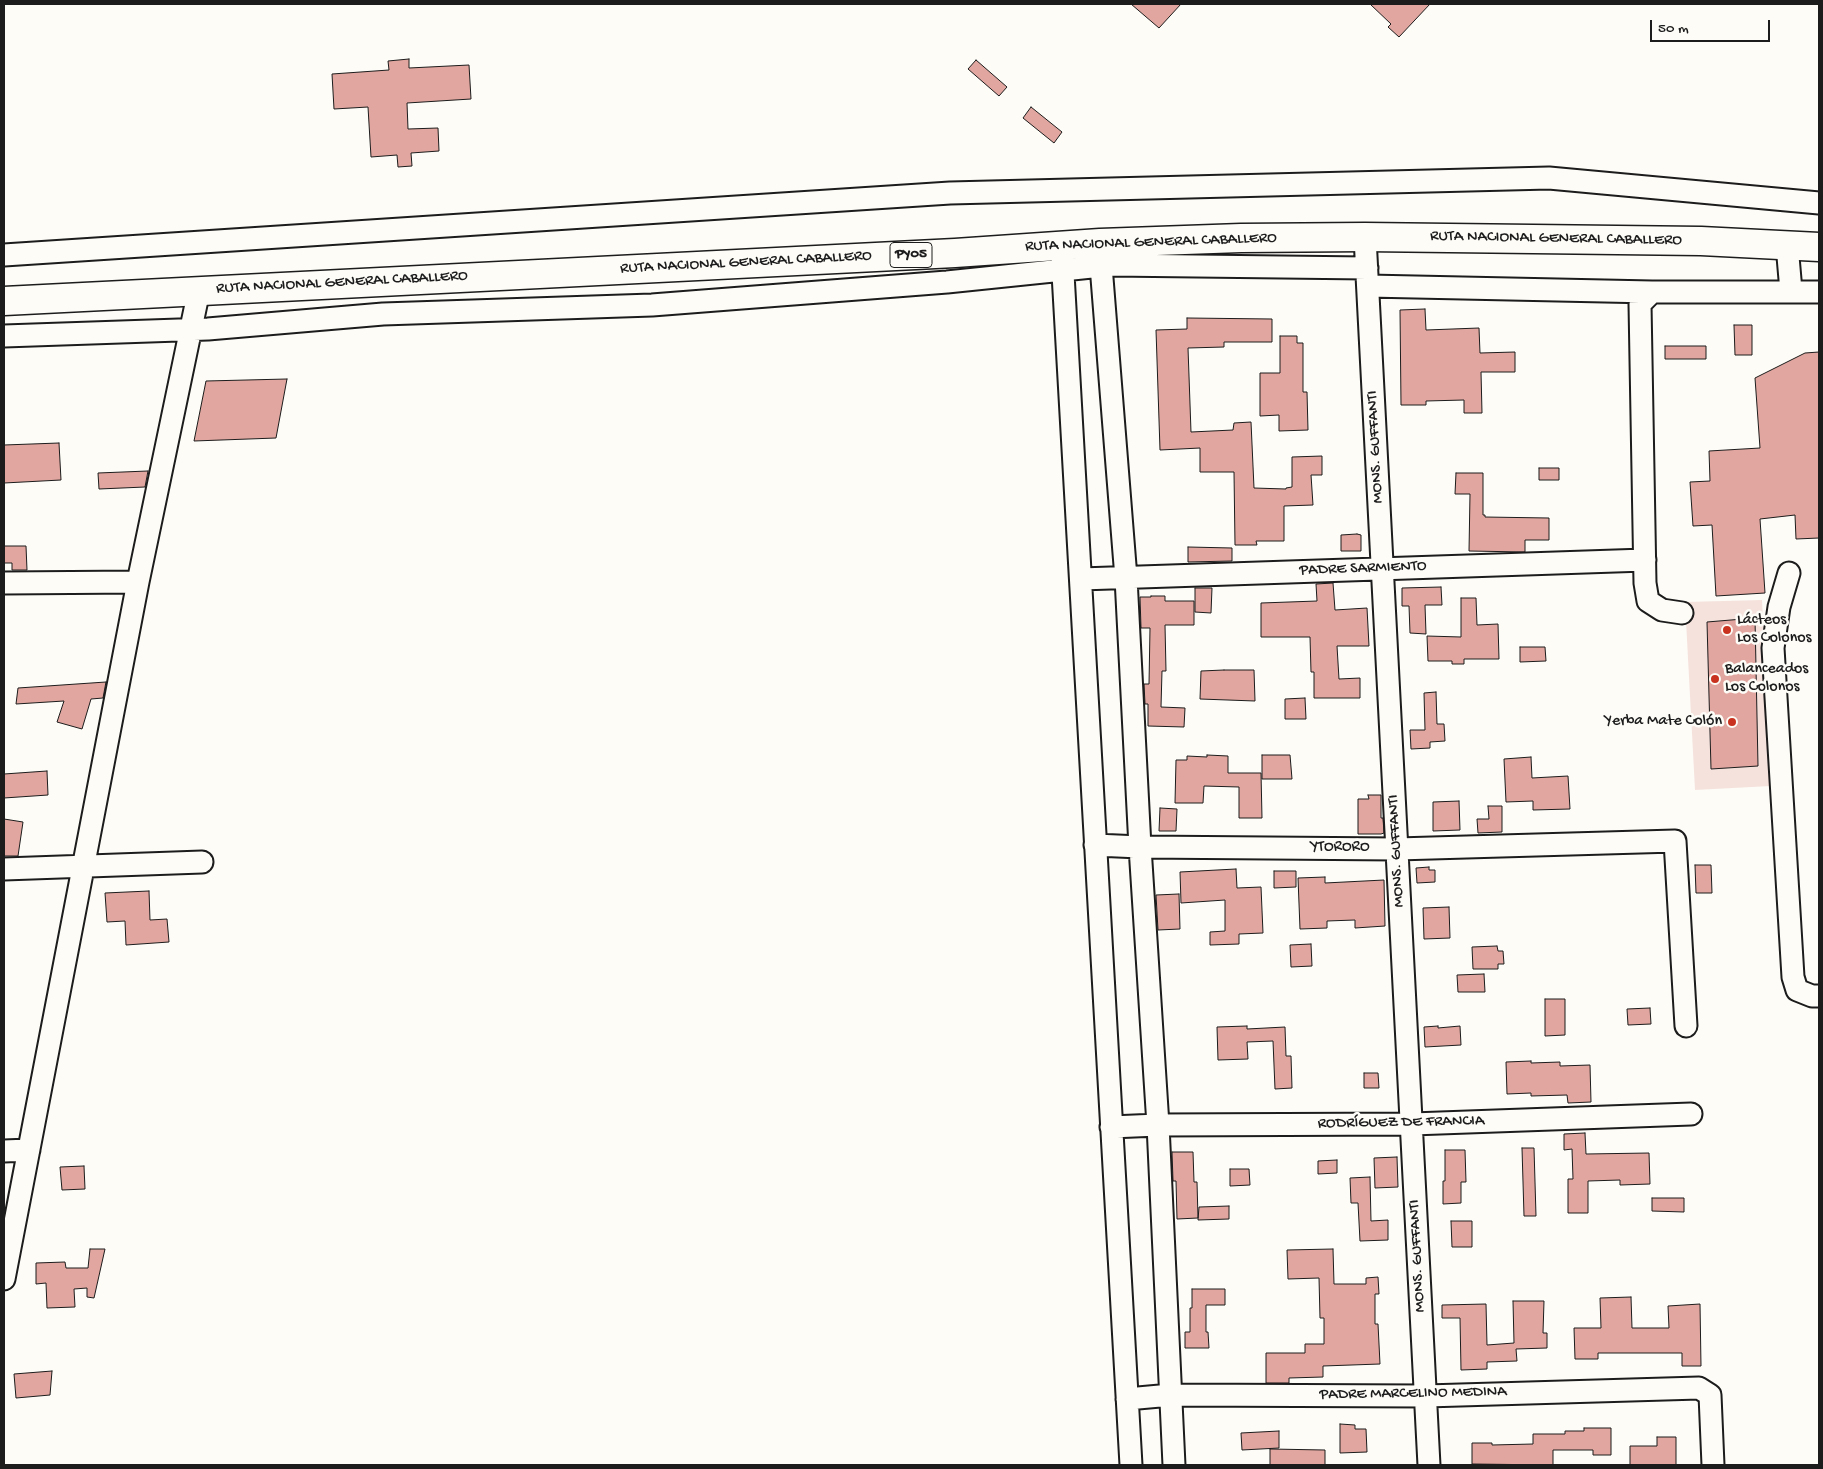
<!DOCTYPE html>
<meta charset="utf-8">
<style>
body{margin:0}
#map{position:relative;width:1823px;height:1469px;overflow:hidden;background:#fdfcf7;font-family:"Gochi Hand",sans-serif}
canvas{display:block}
.frame{position:absolute;inset:0;border:5px solid #1c1c1c;pointer-events:none}
.scale{position:absolute;left:1650px;top:20px;width:120px;height:22px;box-sizing:border-box;border:2px solid #1c1c1c;border-top:0;padding-left:6px;font-size:15px;line-height:18px;white-space:nowrap;color:#1c1c1c;-webkit-text-stroke:4px #fdfcf7;paint-order:stroke}
</style>
<div id="map">
<canvas width="1823" height="1469"></canvas>
<div class="frame"></div>
<div class="scale">50 m</div>
</div>
<script>
const ctx = document.querySelector('canvas').getContext('2d');
ctx.lineJoin = 'round';
function fillPath(path, color) { ctx.fillStyle = color; ctx.fill(path, 'evenodd'); }
const toPath = rows => new Path2D(rows.map(r => 'M' + r).join(''));
function strokePath(path, color, width, dash) { ctx.strokeStyle = color; ctx.lineWidth = width; ctx.lineCap = dash ? 'butt' : 'round'; ctx.setLineDash(dash || []); ctx.stroke(path); }
function label(font, color, halo, rows, align = 'center') {
  ctx.font = font + ' "Gochi Hand",sans-serif'; ctx.lineWidth = 5; ctx.setLineDash([]); ctx.textBaseline = 'middle'; ctx.strokeStyle = halo; ctx.fillStyle = color; for (const [text, x, y, turn = 0] of rows) {
    ctx.save(); ctx.translate(x, y); ctx.rotate((+turn || 0) * Math.PI / 180); ctx.textAlign = isNaN(turn) ? turn : align; if (halo) ctx.strokeText(text, 0, 0); ctx.fillText(text, 0, 0); ctx.restore();
  }
}
const built = toPath([
 [1762,600,1771,786,1695,790,1685,602]
]);
const building = toPath([
 [1131,4,1181,4,1159,28,1131,4],
 [1370,4,1430,4,1399,37,1388,27,1391,24,1370,4],
 [409,59,409,68,469,65,471,99,407,103,408,129,438,128,439,151,411,153,412,166,398,167,397,155,371,157,368,107,334,109,332,74,389,70,388,61,409,59],
 [976,60,1007,87,999,96,968,69,976,60],
 [1031,107,1062,132,1054,143,1023,118,1031,107],
 [1425,309,1426,330,1479,328,1480,353,1515,352,1515,372,1481,372,1482,413,1464,413,1464,400,1426,401,1426,405,1401,405,1400,310,1425,309],
 [1187,318,1272,319,1272,342,1224,342,1224,347,1188,348,1191,432,1233,430,1234,423,1251,422,1254,488,1286,489,1286,488,1292,487,1292,457,1322,456,1322,475,1311,475,1313,505,1284,506,1284,541,1256,541,1257,545,1235,545,1234,472,1200,472,1200,448,1160,450,1156,330,1187,329,1187,318],
 [1734,325,1752,325,1752,355,1735,355,1734,325],
 [1280,336,1297,336,1297,343,1303,343,1303,392,1307,392,1308,430,1279,431,1279,415,1260,416,1260,373,1280,373,1280,336],
 [1665,346,1706,346,1706,359,1665,359,1665,346],
 [1819,352,1819,538,1796,539,1795,515,1760,519,1765,593,1716,596,1712,525,1693,526,1690,482,1710,481,1709,451,1760,448,1755,378,1805,353,1819,352],
 [287,379,276,438,194,441,206,381,287,379],
 [59,443,61,480,4,483,4,445,59,443],
 [1539,468,1559,468,1559,480,1539,480,1539,468],
 [148,471,145,487,99,489,98,473,148,471],
 [1456,473,1483,473,1483,515,1485,515,1485,517,1549,518,1549,540,1525,540,1525,552,1469,551,1470,494,1455,494,1456,473],
 [1357,534,1361,535,1361,551,1341,551,1341,535,1357,534],
 [4,546,26,546,27,570,12,570,12,563,4,563,4,546],
 [1188,547,1232,548,1232,561,1188,562,1188,547],
 [1333,583,1335,610,1367,608,1369,646,1337,646,1339,679,1360,678,1360,698,1314,698,1314,672,1311,672,1310,637,1261,637,1261,603,1317,601,1316,584,1333,583],
 [1441,587,1442,605,1425,605,1426,634,1410,633,1409,606,1402,606,1402,588,1441,587],
 [1195,588,1212,588,1211,613,1195,612,1195,588],
 [1151,596,1165,596,1165,601,1194,601,1194,625,1165,625,1166,671,1162,671,1161,707,1185,708,1184,727,1148,726,1148,704,1145,704,1144,684,1149,684,1150,628,1141,628,1140,597,1151,597,1151,596],
 [1461,598,1476,598,1477,625,1498,624,1499,659,1464,659,1464,664,1452,664,1452,661,1428,661,1427,636,1461,637,1461,598],
 [1755,618,1758,766,1711,769,1707,622,1755,618],
 [1520,647,1545,647,1546,661,1520,662,1520,647],
 [1224,670,1254,670,1255,701,1200,699,1201,671,1224,670],
 [106,682,103,698,91,699,82,729,57,722,64,701,16,704,18,688,106,682],
 [1436,692,1437,724,1444,724,1445,741,1430,742,1430,748,1411,749,1410,730,1425,730,1424,693,1436,692],
 [1305,698,1306,719,1285,719,1285,699,1305,698],
 [1207,755,1228,756,1228,773,1261,773,1262,818,1239,818,1239,787,1204,786,1203,803,1175,803,1176,760,1187,760,1187,756,1207,757,1207,755],
 [1262,755,1290,755,1292,779,1262,779,1262,755],
 [1531,757,1532,778,1568,776,1570,809,1533,810,1533,801,1506,802,1504,759,1531,757],
 [47,771,48,795,4,798,4,774,47,771],
 [1368,795,1381,795,1381,818,1383,818,1384,833,1381,834,1358,834,1358,799,1369,799,1368,795],
 [1459,801,1460,830,1433,831,1433,802,1459,801],
 [1488,806,1502,806,1502,832,1478,833,1477,819,1489,819,1488,806],
 [1160,808,1177,809,1176,831,1159,831,1160,808],
 [4,819,23,822,18,856,4,856,4,819],
 [1695,865,1711,865,1712,893,1696,893,1695,865],
 [1429,867,1429,870,1435,870,1435,882,1417,883,1416,868,1429,867],
 [1236,869,1237,888,1261,887,1263,933,1239,934,1239,944,1210,945,1210,932,1225,931,1225,900,1181,903,1180,872,1236,869],
 [1274,871,1296,871,1296,887,1274,888,1274,871],
 [1325,877,1325,883,1384,880,1385,926,1355,928,1355,920,1327,921,1327,928,1300,929,1298,878,1325,877],
 [149,891,150,920,167,919,169,942,126,945,125,921,107,922,105,893,149,891],
 [1179,894,1180,929,1158,930,1156,895,1179,894],
 [1449,907,1450,938,1424,939,1423,908,1449,907],
 [1311,944,1312,966,1291,967,1290,945,1311,944],
 [1497,946,1498,951,1503,951,1504,964,1498,964,1498,969,1473,969,1472,947,1497,946],
 [1484,974,1485,992,1458,992,1457,975,1484,974],
 [1545,999,1565,999,1565,1035,1545,1036,1545,999],
 [1650,1008,1651,1024,1628,1025,1627,1009,1650,1008],
 [1247,1026,1247,1029,1285,1027,1286,1056,1291,1056,1292,1088,1275,1089,1273,1041,1247,1042,1248,1059,1218,1060,1217,1027,1247,1026],
 [1438,1026,1438,1028,1460,1026,1461,1045,1425,1047,1424,1027,1438,1026],
 [1531,1061,1531,1063,1560,1062,1560,1066,1590,1065,1591,1102,1568,1103,1567,1095,1531,1096,1531,1093,1507,1094,1506,1062,1531,1061],
 [1364,1073,1378,1073,1379,1088,1364,1088,1364,1073],
 [1585,1133,1586,1154,1649,1153,1650,1184,1620,1185,1620,1180,1588,1181,1588,1213,1568,1213,1568,1179,1573,1179,1572,1149,1564,1150,1564,1134,1585,1133],
 [1522,1148,1534,1148,1536,1216,1524,1216,1522,1148],
 [1445,1150,1465,1150,1466,1182,1461,1182,1461,1203,1443,1204,1443,1181,1445,1181,1445,1150],
 [1172,1152,1193,1152,1194,1182,1197,1182,1198,1218,1177,1219,1176,1181,1173,1181,1172,1152],
 [1397,1157,1398,1187,1375,1188,1374,1158,1397,1157],
 [1337,1160,1337,1173,1318,1174,1318,1161,1337,1160],
 [84,1166,85,1189,62,1190,60,1167,84,1166],
 [1230,1169,1249,1169,1250,1185,1230,1186,1230,1169],
 [1370,1177,1371,1221,1388,1220,1388,1240,1360,1241,1358,1203,1351,1203,1350,1178,1370,1177],
 [1652,1198,1684,1198,1684,1212,1652,1211,1652,1198],
 [1229,1206,1229,1219,1198,1220,1199,1207,1229,1206],
 [1451,1221,1472,1221,1472,1247,1452,1247,1451,1221],
 [90,1249,105,1249,94,1298,87,1297,87,1288,74,1289,75,1307,47,1308,46,1283,36,1284,36,1263,65,1262,66,1268,88,1268,90,1249],
 [1333,1249,1334,1284,1366,1284,1366,1278,1378,1277,1379,1294,1375,1294,1375,1324,1378,1324,1380,1364,1323,1366,1323,1377,1289,1378,1289,1383,1266,1383,1266,1353,1305,1353,1305,1344,1324,1344,1324,1318,1320,1318,1319,1278,1288,1279,1287,1250,1333,1249],
 [1192,1289,1225,1289,1225,1305,1206,1305,1206,1332,1208,1332,1209,1348,1185,1348,1185,1332,1190,1332,1190,1308,1192,1308,1192,1289],
 [1631,1297,1632,1328,1669,1328,1668,1306,1700,1304,1701,1366,1682,1366,1682,1353,1598,1353,1598,1359,1575,1359,1574,1328,1601,1328,1600,1298,1631,1297],
 [1513,1301,1544,1301,1543,1333,1547,1333,1547,1348,1516,1349,1517,1361,1487,1362,1487,1369,1461,1370,1460,1318,1442,1318,1442,1305,1486,1304,1487,1345,1514,1343,1513,1301],
 [52,1371,50,1395,16,1398,14,1374,52,1371],
 [1340,1424,1355,1425,1355,1429,1366,1429,1367,1452,1340,1453,1340,1424],
 [1584,1428,1611,1428,1611,1455,1593,1455,1593,1450,1553,1450,1553,1465,1472,1464,1472,1443,1492,1443,1492,1445,1533,1444,1533,1434,1565,1434,1565,1431,1584,1431,1584,1428],
 [1279,1431,1279,1448,1242,1450,1241,1433,1279,1431],
 [1657,1437,1676,1437,1676,1465,1630,1465,1630,1446,1657,1446,1657,1437],
 [1270,1449,1325,1450,1325,1465,1270,1465,1270,1449]
]);
const minor = toPath([
 [1365,237,1429,1465],
 [1787,245,1791,291],
 [1100,253,1126,578,1140,847,1158,1125,1174,1465],
 [4,255,950,193,1549,178,1819,203],
 [1062,256,1131,1465],
 [1368,286,1652,292,1819,292],
 [1652,292,1640,304,1645,583,1648,601,1662,610,1682,613],
 [4,336,208,329,383,314,652,305,947,282,1111,265,1367,268],
 [1789,573,1779,607,1773,648,1793,977,1797,990,1812,996,1819,996],
 [1081,579,1645,560],
 [4,583,138,582],
 [1095,845,1140,847,1397,849,1675,841,1686,1026],
 [4,869,202,862],
 [1111,1127,1158,1125,1412,1124,1691,1114],
 [4,1151,29,1150],
 [4,1279,138,582,199,290],
 [1127,1399,1171,1395,1426,1396,1699,1388,1710,1395,1713,1465]
]);
const highway = toPath([
 [4,301,955,253,1100,243,1241,238,1365,237,1701,241,1819,247]
]);
const markers = [
 [1727,630,5,"#c8321e"],
 [1715,679,5,"#c8321e"],
 [1732,722,5,"#c8321e"]
];
const shields = [
 [911,255,42]
];
const shieldNames = [
 ["PY05",911,255]
];
const streetNames = [
 ["RUTA NACIONAL GENERAL CABALLERO",1556,239,1],
 ["RUTA NACIONAL GENERAL CABALLERO",1151,243,-2],
 ["RUTA NACIONAL GENERAL CABALLERO",746,263,-3],
 ["RUTA NACIONAL GENERAL CABALLERO",342,283,-3],
 ["MONS. GUFFANTI",1376,447,-93],
 ["PADRE SARMIENTO",1363,569,-2],
 ["YTORORO",1340,848],
 ["MONS. GUFFANTI",1397,851,-93],
 ["RODRÍGUEZ DE FRANCIA",1401,1123,-1],
 ["MONS. GUFFANTI",1418,1256,-93],
 ["PADRE MARCELINO MEDINA",1413,1394,-1]
];
const poiNames = [
 ["Lácteos",1737,621],
 ["Los Colonos",1737,639],
 ["Balanceados",1725,670],
 ["Los Colonos",1725,688],
 ["Yerba Mate Colón",1722,722,"right"]
];
fillPath(built, '#f5e2dd');
fillPath(building, '#e1a69f');
strokePath(building, '#1c1c1c', 1);
strokePath(minor, '#1c1c1c', 25);
strokePath(highway, '#1c1c1c', 31);
strokePath(minor, '#fdfcf7', 21);
strokePath(highway, '#fdfcf7', 28);
for (const [x, y, r, color] of markers) { const dot = new Path2D(); dot.arc(x, y, r, 0, 2 * Math.PI); ctx.fillStyle = color; ctx.fill(dot); strokePath(dot, '#fdfcf7', 2); }
for (const [x, y, w] of shields) { const box = new Path2D(); box.roundRect(x - w / 2, y - 12.5, w, 25, 4); ctx.fillStyle = '#fdfcf7'; ctx.fill(box); strokePath(box, '#1c1c1c', 1); }
label('bold 15px', '#1c1c1c', null, shieldNames);
label('16px', '#1c1c1c', '#fdfcf7', streetNames);
label('16px', '#1c1c1c', '#fdfcf7', poiNames, 'left');
</script>
